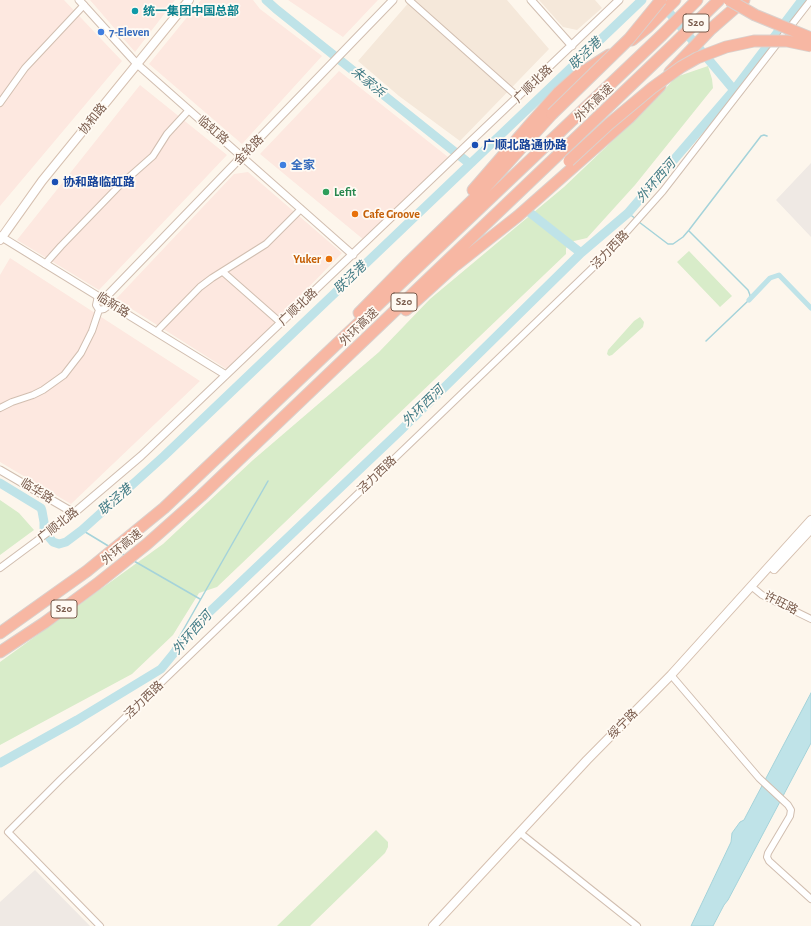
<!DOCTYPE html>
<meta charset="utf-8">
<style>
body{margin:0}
canvas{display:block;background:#fdf6ec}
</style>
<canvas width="811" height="926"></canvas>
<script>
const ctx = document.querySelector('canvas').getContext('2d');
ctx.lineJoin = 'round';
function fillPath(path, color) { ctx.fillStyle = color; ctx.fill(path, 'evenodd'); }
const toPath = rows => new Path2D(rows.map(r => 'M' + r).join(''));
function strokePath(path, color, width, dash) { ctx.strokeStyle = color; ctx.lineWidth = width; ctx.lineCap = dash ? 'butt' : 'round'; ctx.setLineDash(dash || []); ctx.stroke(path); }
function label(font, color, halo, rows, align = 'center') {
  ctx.font = font + ' "Alegreya Sans","Noto Sans SC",sans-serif'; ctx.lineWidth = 3.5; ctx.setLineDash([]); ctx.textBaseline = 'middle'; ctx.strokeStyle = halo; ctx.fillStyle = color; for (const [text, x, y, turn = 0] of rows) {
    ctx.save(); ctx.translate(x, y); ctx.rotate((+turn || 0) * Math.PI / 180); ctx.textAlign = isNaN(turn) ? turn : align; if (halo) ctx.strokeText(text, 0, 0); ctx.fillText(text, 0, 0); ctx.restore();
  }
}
const residential = toPath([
 [411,0,507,0,549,49,460,141,399,96,358,61],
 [539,0,595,0,602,8,577,30,563,27]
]);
const commercial = toPath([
 [0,0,64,0,122,61,0,206],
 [90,0,175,0,135,52],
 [201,0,253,0,260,9,322,56,242,144,149,64],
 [288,0,378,0,343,37],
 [339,71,448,157,364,240,260,154],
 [140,85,227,155,99,290,17,240],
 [248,172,342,253,228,370,116,299,234,174],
 [10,258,200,381,71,504,0,462,0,275]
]);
const industrial = toPath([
 [811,163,811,237,776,200],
 [35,870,90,926,0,926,0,902]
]);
const green = toPath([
 [708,66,712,79,713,88,635,185,587,238,574,241,566,248,566,254,217,587,199,593,173,635,132,674,0,745,0,662,163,544,253,460,379,352,430,299,564,187,646,109,676,77],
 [689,251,732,296,720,307,677,262],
 [640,317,644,322,643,327,612,355,609,356,607,354,608,350,634,321],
 [0,500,19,513,34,530,0,555],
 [376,830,388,842,388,847,385,853,310,926,277,926]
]);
const water = toPath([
 [811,693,811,743,728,900,724,905,713,926,691,926,731,842,732,833,740,822,744,820,746,816,811,693]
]);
const stream = toPath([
 [628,213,636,219],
 [639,222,668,244,673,244,683,237,689,230,761,136,764,135,767,136],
 [689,231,748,290,750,295,749,300,706,341],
 [82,530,110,547],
 [119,552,126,556],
 [134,561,200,599],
 [161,669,268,481]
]);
const canal = toPath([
 [749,300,770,278,779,275,811,308]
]);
const river = toPath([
 [266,0,276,9,470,164],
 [662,4,734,90],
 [529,212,581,253],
 [0,483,41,508,42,511,44,522,44,531,53,542,59,544,66,542,82,530,164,456,642,0],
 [0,763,77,720,161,669,201,620,400,431,581,253,628,213,734,90,802,0]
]);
const minor = toPath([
 [409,0,518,97],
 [0,103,25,68,84,5],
 [45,264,61,246,119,186,153,156,167,134,189,110],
 [223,272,281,323],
 [98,296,96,305,99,310,104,309,111,304],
 [156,332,200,287,212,278,266,244,301,209],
 [0,408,12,402,33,395,43,390,64,375,81,353,92,331,99,310],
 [0,568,74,513],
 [751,586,762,595,811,619],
 [671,675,759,778,788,805,791,810,790,816,768,853,767,857,769,861,811,899],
 [524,836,637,926],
 [100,926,8,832,60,780,606,255,663,191,811,0]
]);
const tertiary = toPath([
 [79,0,137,64,353,255],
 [531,0,572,46],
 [0,236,226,375],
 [103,300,393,0],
 [0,470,74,513,141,456,619,0]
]);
const secondary = toPath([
 [0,240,42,181,189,0],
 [774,569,811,529],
 [433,926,587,760,671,675,811,520]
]);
const motorway = toPath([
 [632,40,648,27,675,0],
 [670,72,711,29,744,0],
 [473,190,532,122,559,92,578,75,609,55],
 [456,265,518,216,629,118,660,86],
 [406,310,461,260],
 [359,313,406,265,484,189,552,114],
 [0,633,87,571,164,508,662,35,697,0],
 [0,652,44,623,97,584,147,544,201,496,672,46,719,0]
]);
const motorwayBridge = toPath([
 [729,0,755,15,811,38],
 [552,114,629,39,661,0],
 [569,161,609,124,652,88,681,67,697,58,726,47,754,41,787,41,811,46]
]);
const markers = [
 [135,11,4,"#0f9aa8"],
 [101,32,4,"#3f7fe0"],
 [475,145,4,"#1a4fb4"],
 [283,165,4,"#3f7fe0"],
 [55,182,4,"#1a4fb4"],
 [326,192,4,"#2e9e5b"],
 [355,214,4,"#e8710a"],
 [329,259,4,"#e8710a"]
];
const shields = [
 [696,23,26],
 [404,302,26],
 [64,609,26]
];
const shieldNames = [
 ["S20",696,23],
 ["S20",404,302],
 ["S20",64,609]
];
const cultureNames = [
 ["统一集团中国总部",143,11]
];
const shopNames = [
 ["7-Eleven",109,32],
 ["全家",291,165]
];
const streetNames = [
 ["广顺北路",533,84,-44],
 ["外环高速",594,103,-44],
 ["协和路",93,119,-51],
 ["临虹路",213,130,41],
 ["金轮路",249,150,-46],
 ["泾力西路",610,250,-46],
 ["临新路",113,305,32],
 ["广顺北路",298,307,-43],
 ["外环高速",359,327,-44],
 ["泾力西路",377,475,-44],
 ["临华路",37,491,31],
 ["广顺北路",58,525,-38],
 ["外环高速",122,547,-39],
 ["许旺路",781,603,27],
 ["泾力西路",144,700,-44],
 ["绥宁路",623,724,-45]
];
const transitNames = [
 ["广顺北路通协路",483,145],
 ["协和路临虹路",63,182]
];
const leisureNames = [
 ["Lefit",334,192]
];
const foodNames = [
 ["Cafe Groove",363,214],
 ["Yuker",321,259,"right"]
];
const waterNames = [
 ["联泾港",585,54,-44],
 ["朱家浜",368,82,39],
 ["外环西河",656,181,-49],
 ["联泾港",350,278,-44],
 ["外环西河",423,406,-44],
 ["联泾港",115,500,-41],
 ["外环西河",192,633,-49]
];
fillPath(residential, '#f5e8da');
fillPath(commercial, '#fde8e0');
fillPath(industrial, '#efe9e4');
fillPath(green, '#d8ecc9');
fillPath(water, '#bfe3e8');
strokePath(water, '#a5d3da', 1);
strokePath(stream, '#a5d3da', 1.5);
strokePath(canal, '#bfe3e8', 5);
strokePath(river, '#bfe3e8', 9);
strokePath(minor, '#d1beb0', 8);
strokePath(tertiary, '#d1beb0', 9);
strokePath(secondary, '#d6c0b0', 10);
strokePath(motorway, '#dad1cd', 13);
strokePath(minor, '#fff', 6);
strokePath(tertiary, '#fff', 7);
strokePath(secondary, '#fff', 8);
strokePath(motorway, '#f7b7a3', 11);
strokePath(motorwayBridge, '#dad1cd', 13, []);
strokePath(motorwayBridge, '#f7b7a3', 11);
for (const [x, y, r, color] of markers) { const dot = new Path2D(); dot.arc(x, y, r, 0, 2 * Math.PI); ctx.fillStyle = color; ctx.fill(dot); strokePath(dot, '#fffaf3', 1.5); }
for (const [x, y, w] of shields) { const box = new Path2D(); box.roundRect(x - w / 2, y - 9, w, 18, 3); ctx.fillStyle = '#fffaf3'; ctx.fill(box); strokePath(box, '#7a5c4d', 1); }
label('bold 11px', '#7a5c4d', null, shieldNames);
label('bold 12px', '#0d838f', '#fffaf3', cultureNames, 'left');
label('bold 12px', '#366cbe', '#fffaf3', shopNames, 'left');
label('12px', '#7a5c4d', '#fffaf3', streetNames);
label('bold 12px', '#164399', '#fffaf3', transitNames, 'left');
label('bold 12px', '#27864d', '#fffaf3', leisureNames, 'left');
label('bold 12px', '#c56008', '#fffaf3', foodNames, 'left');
label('italic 13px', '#437c86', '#fffaf3', waterNames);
</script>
